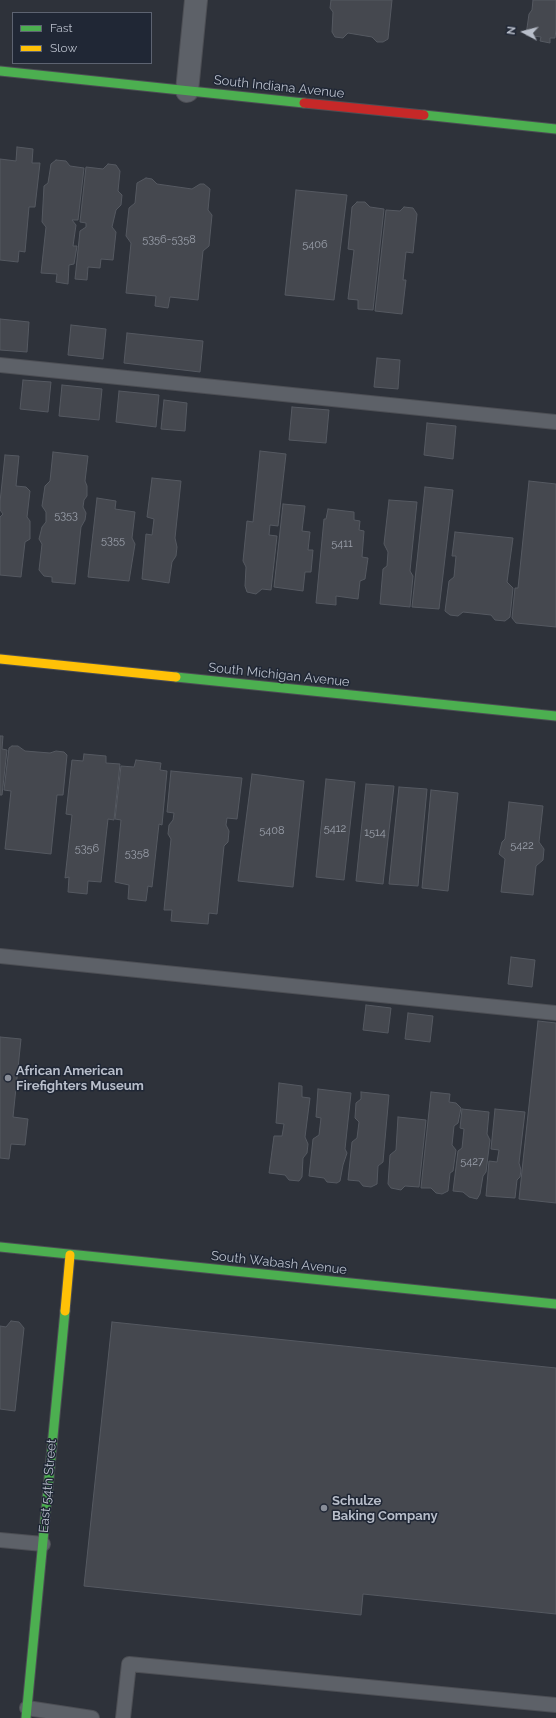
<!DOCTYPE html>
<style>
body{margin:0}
#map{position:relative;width:556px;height:1718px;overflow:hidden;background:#2e323a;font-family:Raleway,sans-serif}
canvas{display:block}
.legend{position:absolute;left:12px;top:12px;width:140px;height:52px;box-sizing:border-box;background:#202735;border:1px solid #5d6371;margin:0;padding:5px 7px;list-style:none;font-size:12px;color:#b8beca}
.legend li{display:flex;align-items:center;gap:8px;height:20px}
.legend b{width:20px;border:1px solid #5d6371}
.north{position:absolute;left:504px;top:12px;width:40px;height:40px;-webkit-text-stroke:3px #202735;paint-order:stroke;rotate:277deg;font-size:11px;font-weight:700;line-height:16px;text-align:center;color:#b8beca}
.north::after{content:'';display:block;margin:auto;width:14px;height:18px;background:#b8beca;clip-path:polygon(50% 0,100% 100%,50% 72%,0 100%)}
</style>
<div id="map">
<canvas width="556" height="1718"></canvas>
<ul class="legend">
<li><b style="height:5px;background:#4caf50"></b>Fast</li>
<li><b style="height:5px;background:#ffc107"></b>Slow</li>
</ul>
<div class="north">N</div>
</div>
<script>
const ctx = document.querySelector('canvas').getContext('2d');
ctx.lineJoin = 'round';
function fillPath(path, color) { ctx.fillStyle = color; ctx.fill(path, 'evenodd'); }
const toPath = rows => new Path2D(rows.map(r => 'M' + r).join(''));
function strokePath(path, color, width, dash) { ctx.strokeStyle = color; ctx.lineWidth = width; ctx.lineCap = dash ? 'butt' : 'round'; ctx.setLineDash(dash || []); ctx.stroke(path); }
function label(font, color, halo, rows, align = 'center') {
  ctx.font = font + ' Raleway,sans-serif'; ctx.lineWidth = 3; ctx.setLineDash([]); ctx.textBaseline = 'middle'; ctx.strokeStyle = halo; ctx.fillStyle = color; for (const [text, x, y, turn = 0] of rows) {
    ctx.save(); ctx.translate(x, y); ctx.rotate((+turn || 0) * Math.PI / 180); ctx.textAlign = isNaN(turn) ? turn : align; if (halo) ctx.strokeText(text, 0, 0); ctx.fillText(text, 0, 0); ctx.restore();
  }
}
const building = toPath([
 [331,0,392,0,388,39,383,42,377,42,372,37,348,33,343,38,335,37,332,32,333,12,330,8,331,0],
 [533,0,556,0,556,29,555,38,550,38,550,43,540,41,541,37,526,35,529,14,532,10,533,0],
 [17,147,33,149,32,163,40,163,35,207,29,207,25,252,19,251,18,262,0,260,0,159,16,161,17,147],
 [56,160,66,161,70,166,84,168,78,220,72,220,76,225,73,246,77,246,74,264,69,265,68,284,56,282,57,274,41,273,46,227,42,222,44,186,48,183,51,164,56,160],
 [108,164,116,165,120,171,118,191,122,195,121,205,116,210,112,227,116,232,113,260,101,259,100,268,88,267,87,280,75,279,80,231,86,227,86,223,80,222,86,167,103,169,108,164],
 [146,178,152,179,157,184,192,189,200,184,204,184,210,189,208,210,212,215,209,246,203,251,198,300,170,297,168,308,155,306,156,296,126,293,131,243,126,236,129,208,135,203,137,183,146,178],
 [296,190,347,195,334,300,285,295,296,190],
 [357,202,365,202,370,207,384,209,373,310,358,309,358,300,348,299,354,250,348,249,352,207,357,202],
 [404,207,413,208,417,214,413,253,406,252,403,280,406,280,402,314,375,311,386,210,400,211,404,207],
 [0,319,29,322,27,352,0,350,0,319],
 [71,325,106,329,103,359,68,355,71,325],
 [127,333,203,341,200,372,124,363,127,333],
 [377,358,400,360,398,389,374,387,377,358],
 [23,380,51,382,48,412,20,409,23,380],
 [62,385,102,389,99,420,59,416,62,385],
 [119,391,159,395,156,427,116,422,119,391],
 [164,400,187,403,185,431,161,429,164,400],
 [292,407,329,410,326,443,289,440,292,407],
 [427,423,456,426,453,459,424,455,427,423],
 [260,451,286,454,278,526,270,525,269,535,277,536,271,590,262,589,256,594,247,592,245,586,246,567,243,561,247,521,253,522,260,451],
 [53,452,88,456,85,481,87,486,87,496,84,500,83,507,86,513,85,520,81,527,75,584,52,582,52,577,44,576,39,570,42,544,39,539,42,527,46,522,46,512,42,506,45,486,50,481,53,452],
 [5,455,19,456,16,486,26,487,30,491,27,517,30,521,30,539,25,542,21,577,0,575,0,517,3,514,0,510,0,502,5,455],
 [152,478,181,481,175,538,177,547,176,556,172,562,169,583,142,579,146,534,152,535,154,519,147,517,152,478],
 [529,481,556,484,556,627,516,623,512,618,515,588,518,588,529,481],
 [425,487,453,490,439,609,412,607,425,487],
 [97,498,116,501,115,509,135,512,132,538,135,544,129,581,88,577,97,498],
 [389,500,417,502,410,571,413,576,410,607,380,604,383,569,387,566,388,552,384,544,389,500],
 [283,504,305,506,302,531,310,532,308,550,313,550,311,572,305,572,303,591,274,587,283,504],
 [328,509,354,512,354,520,360,521,359,530,364,531,362,557,368,558,365,579,360,581,358,599,336,596,336,605,316,603,324,519,326,519,328,509],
 [455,532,513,538,507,582,513,588,510,617,505,621,495,620,491,615,463,612,458,616,450,615,445,611,449,581,454,577,456,556,452,556,455,532],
 [0,736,3,736,2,749,7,750,2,795,0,795,0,736],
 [12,746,18,746,25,751,50,753,56,751,64,752,67,755,63,795,57,795,51,854,5,849,11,791,4,790,9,748,12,746],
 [84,754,106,756,106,763,120,764,114,820,108,819,101,882,88,881,87,894,68,892,69,877,65,878,72,815,66,814,72,760,83,761,84,754],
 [136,760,161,763,160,770,167,771,162,825,159,824,152,887,148,886,146,901,128,899,129,885,115,882,121,820,115,819,121,766,134,767,136,760],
 [171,771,242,778,237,819,227,818,226,825,229,831,228,842,224,846,217,914,209,913,208,924,171,921,172,910,164,910,171,839,168,834,169,825,173,820,174,813,167,812,171,771],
 [252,774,304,781,293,887,238,881,252,774],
 [326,779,355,782,344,880,316,877,326,779],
 [366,784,394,786,383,884,356,881,366,784],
 [399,787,427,789,418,886,389,884,399,787],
 [431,790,458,793,448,891,422,888,431,790],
 [509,802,543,806,539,842,544,849,543,860,536,866,533,895,501,892,505,859,499,854,502,842,505,839,509,802],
 [511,957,535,960,532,987,508,984,511,957],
 [366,1005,391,1008,388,1033,363,1030,366,1005],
 [408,1013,433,1016,430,1042,405,1039,408,1013],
 [538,1021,556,1023,556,1203,519,1199,538,1021],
 [0,1037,21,1039,13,1117,28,1119,25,1145,11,1144,9,1159,0,1158,0,1037],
 [279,1083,302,1086,302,1097,310,1098,305,1137,308,1144,307,1153,303,1158,302,1177,299,1181,289,1180,285,1175,269,1173,274,1136,282,1136,284,1124,276,1123,279,1083],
 [318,1089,351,1093,345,1149,347,1153,343,1165,340,1181,337,1183,327,1182,324,1178,309,1176,313,1139,319,1135,321,1118,316,1117,318,1089],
 [361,1092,389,1095,383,1162,378,1166,377,1184,371,1187,363,1186,359,1181,348,1180,352,1142,357,1138,359,1122,355,1118,356,1103,361,1099,361,1092],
 [431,1092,450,1094,449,1102,456,1103,461,1108,458,1123,454,1126,452,1145,456,1150,453,1171,450,1173,448,1191,442,1194,436,1193,431,1188,421,1188,431,1092],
 [462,1109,489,1112,487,1134,490,1140,486,1172,483,1176,480,1194,477,1199,469,1197,463,1192,453,1191,458,1151,462,1148,464,1129,460,1128,462,1109],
 [495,1109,525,1112,519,1163,521,1170,520,1177,517,1180,515,1198,486,1196,489,1161,497,1162,499,1150,491,1149,495,1109],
 [398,1117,426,1120,419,1187,405,1186,401,1190,391,1188,388,1184,390,1155,396,1150,398,1117],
 [11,1321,19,1322,24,1328,15,1411,0,1409,0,1326,6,1327,11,1321],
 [112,1322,556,1368,556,1614,363,1594,361,1615,84,1586,112,1322]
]);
const lane = toPath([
 [0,365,556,422],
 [0,956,556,1013],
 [0,1540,43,1544],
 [27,1708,92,1718],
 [123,1718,129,1664,556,1705]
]);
const street = toPath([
 [187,91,196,0]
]);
const fast = toPath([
 [0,71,304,103],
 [424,115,556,129],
 [176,677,556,716],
 [0,1247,556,1304],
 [26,1718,65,1311]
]);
const slow = toPath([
 [0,659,176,677],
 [65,1311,70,1255]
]);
const jam = toPath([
 [304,103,424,115]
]);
const markers = [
 [8,1078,4,"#888d98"],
 [324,1508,4,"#888d98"]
];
const numberNames = [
 ["5356-5358",169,240],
 ["5406",315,245],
 ["5353",66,516],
 ["5355",113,541],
 ["5411",342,544],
 ["5412",335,829],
 ["5408",272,831],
 ["1514",375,833],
 ["5422",522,846],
 ["5356",87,849],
 ["5358",137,854],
 ["5427",472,1162]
];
const streetNames = [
 ["South Indiana Avenue",279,87,6],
 ["South Michigan Avenue",279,675,6],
 ["South Wabash Avenue",279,1263,6],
 ["East 54th Street",48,1486,-85]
];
const poiNames = [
 ["African American",16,1071],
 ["Firefighters Museum",16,1086],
 ["Schulze",332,1501],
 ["Baking Company",332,1516]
];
fillPath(building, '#45484f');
strokePath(building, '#555961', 1);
strokePath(lane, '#4c4e54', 16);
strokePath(street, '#4c4e54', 24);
strokePath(fast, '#4c4e54', 11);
strokePath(slow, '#4c4e54', 11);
strokePath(jam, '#4c4e54', 11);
strokePath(lane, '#5d6168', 14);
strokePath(street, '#5d6168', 22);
strokePath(fast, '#4caf50', 9);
strokePath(slow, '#ffc107', 9);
strokePath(jam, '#c62828', 9);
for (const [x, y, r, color] of markers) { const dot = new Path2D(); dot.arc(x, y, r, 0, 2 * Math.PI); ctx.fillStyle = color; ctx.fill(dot); strokePath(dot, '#202735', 1.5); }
label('11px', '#9ba0ab', null, numberNames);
label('13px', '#b8beca', '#202735', streetNames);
label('bold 13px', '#b8beca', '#202735', poiNames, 'left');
</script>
